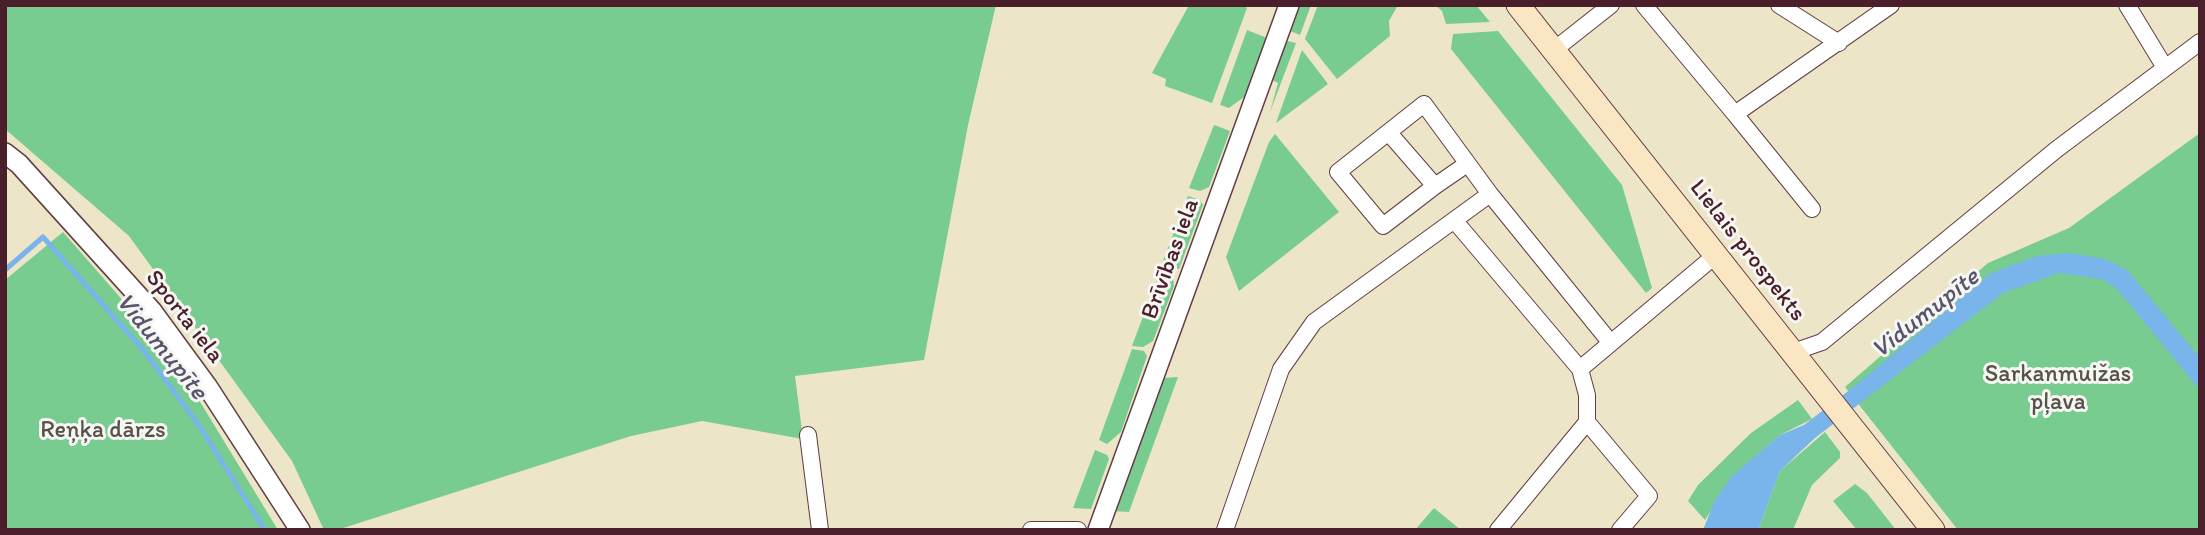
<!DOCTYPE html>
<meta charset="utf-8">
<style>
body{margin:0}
#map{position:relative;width:2205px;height:535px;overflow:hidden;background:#ece5c8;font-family:Itim,sans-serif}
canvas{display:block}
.frame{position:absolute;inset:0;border:7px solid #4a1f2b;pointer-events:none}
</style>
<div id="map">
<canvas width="2205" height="535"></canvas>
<div class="frame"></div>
</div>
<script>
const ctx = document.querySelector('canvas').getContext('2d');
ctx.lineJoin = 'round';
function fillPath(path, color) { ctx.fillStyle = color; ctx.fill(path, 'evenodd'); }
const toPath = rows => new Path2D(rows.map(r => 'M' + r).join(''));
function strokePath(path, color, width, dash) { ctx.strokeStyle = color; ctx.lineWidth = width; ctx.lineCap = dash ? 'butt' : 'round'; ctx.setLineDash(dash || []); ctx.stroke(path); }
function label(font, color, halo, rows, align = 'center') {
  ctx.font = font + ' Itim,sans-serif'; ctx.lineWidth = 6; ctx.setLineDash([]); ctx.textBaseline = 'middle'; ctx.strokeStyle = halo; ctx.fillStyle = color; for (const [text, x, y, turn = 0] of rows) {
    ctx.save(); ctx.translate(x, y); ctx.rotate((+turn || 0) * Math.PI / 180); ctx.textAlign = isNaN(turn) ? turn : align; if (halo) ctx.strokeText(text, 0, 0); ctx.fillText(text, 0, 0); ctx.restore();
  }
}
const green = toPath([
 [5,5,996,5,968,125,924,360,795,376,803,439,702,421,631,436,337,530,324,530,292,461,129,236,5,129],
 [1189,5,1242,5,1247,8,1212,103,1165,86,1166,79,1152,73],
 [1300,5,1311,5,1300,35,1290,31],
 [1318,5,1398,5,1389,21,1390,36,1337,79,1305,39],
 [1435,5,1476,5,1490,22,1446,24,1442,11],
 [1247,30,1267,38,1247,95,1229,108,1220,105],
 [1498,31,1622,185,1652,288,1646,293,1451,49,1453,34],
 [1287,41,1296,43,1270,112,1278,83,1270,79],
 [1302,50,1328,84,1276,123],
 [1214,125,1230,131,1209,187,1200,191,1189,188],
 [2200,133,2200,530,1958,530,1845,387,1988,263,2069,228],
 [1275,134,1339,212,1239,291,1226,257,1269,142],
 [1188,196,1200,200,1203,205,1179,269,1161,266],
 [63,232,174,359,278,530,5,530,5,280],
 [1159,274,1173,278,1174,286,1153,341,1143,347,1132,346],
 [1132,349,1144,351,1147,356,1121,432,1107,444,1099,440],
 [1178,377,1129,512,1113,511,1162,378],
 [1798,400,1812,419,1780,435,1734,475,1705,520,1688,501,1698,485,1751,433],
 [1825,432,1840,452,1840,458,1812,485,1793,530,1758,530,1780,471],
 [1095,450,1107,455,1109,459,1091,509,1073,508],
 [1855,484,1867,493,1896,530,1857,530,1833,501],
 [1434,508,1461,530,1415,530]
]);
const water = toPath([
 [2069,253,2105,259,2127,270,2200,358,2200,390,2116,288,2101,279,2059,273,2003,293,1815,438,1780,471,1758,530,1703,530,1715,500,1733,475,1780,435,1804,425,1856,385,1991,273,2037,256]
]);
const stream = toPath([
 [5,270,43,237,145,352,200,427,265,530]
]);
const minor = toPath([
 [1644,5,1735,114,1891,5],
 [1779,5,1839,43],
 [2127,5,2164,66],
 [1554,50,1611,5],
 [1735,114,1812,209],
 [1389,133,1435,186,1383,226,1338,172,1424,104,1490,194,1610,342],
 [1435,186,1467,164],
 [1454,220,1580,369,1587,395,1587,422,1649,496,1620,530],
 [1793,352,1822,342,2057,149,2200,42],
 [1580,369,1717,254],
 [808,435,820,530],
 [1031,530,1078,530],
 [1225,530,1281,369,1314,322,1490,194],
 [1498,530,1587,422]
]);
const tertiary = toPath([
 [5,153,19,164,152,311,207,386,300,530],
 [1098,530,1289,5]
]);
const secondary = toPath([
 [1518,5,1933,530]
]);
const streetNames = [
 ["Lielais prospekts",1747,251,52],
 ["Brīvības iela",1171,259,-70],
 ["Sporta iela",184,317,52]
];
const parkNames = [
 ["Sarkanmuižas",2058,375],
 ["pļava",2058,403],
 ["Reņķa dārzs",103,431]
];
const waterNames = [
 ["Vidumupīte",1926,314,-38],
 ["Vidumupīte",161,347,51]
];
fillPath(green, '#78cc8f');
fillPath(water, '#79b4ea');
strokePath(stream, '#79b4ea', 5);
strokePath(minor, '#623d43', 18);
strokePath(tertiary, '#623d43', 22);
strokePath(secondary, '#623d43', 25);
strokePath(minor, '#fff', 16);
strokePath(tertiary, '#fff', 19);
strokePath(secondary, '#fbe6c4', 23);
label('24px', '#4a1f2b', '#f6f6f2', streetNames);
label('24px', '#585349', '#f6f6f2', parkNames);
label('italic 26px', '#5a536e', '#f6f6f2', waterNames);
</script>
